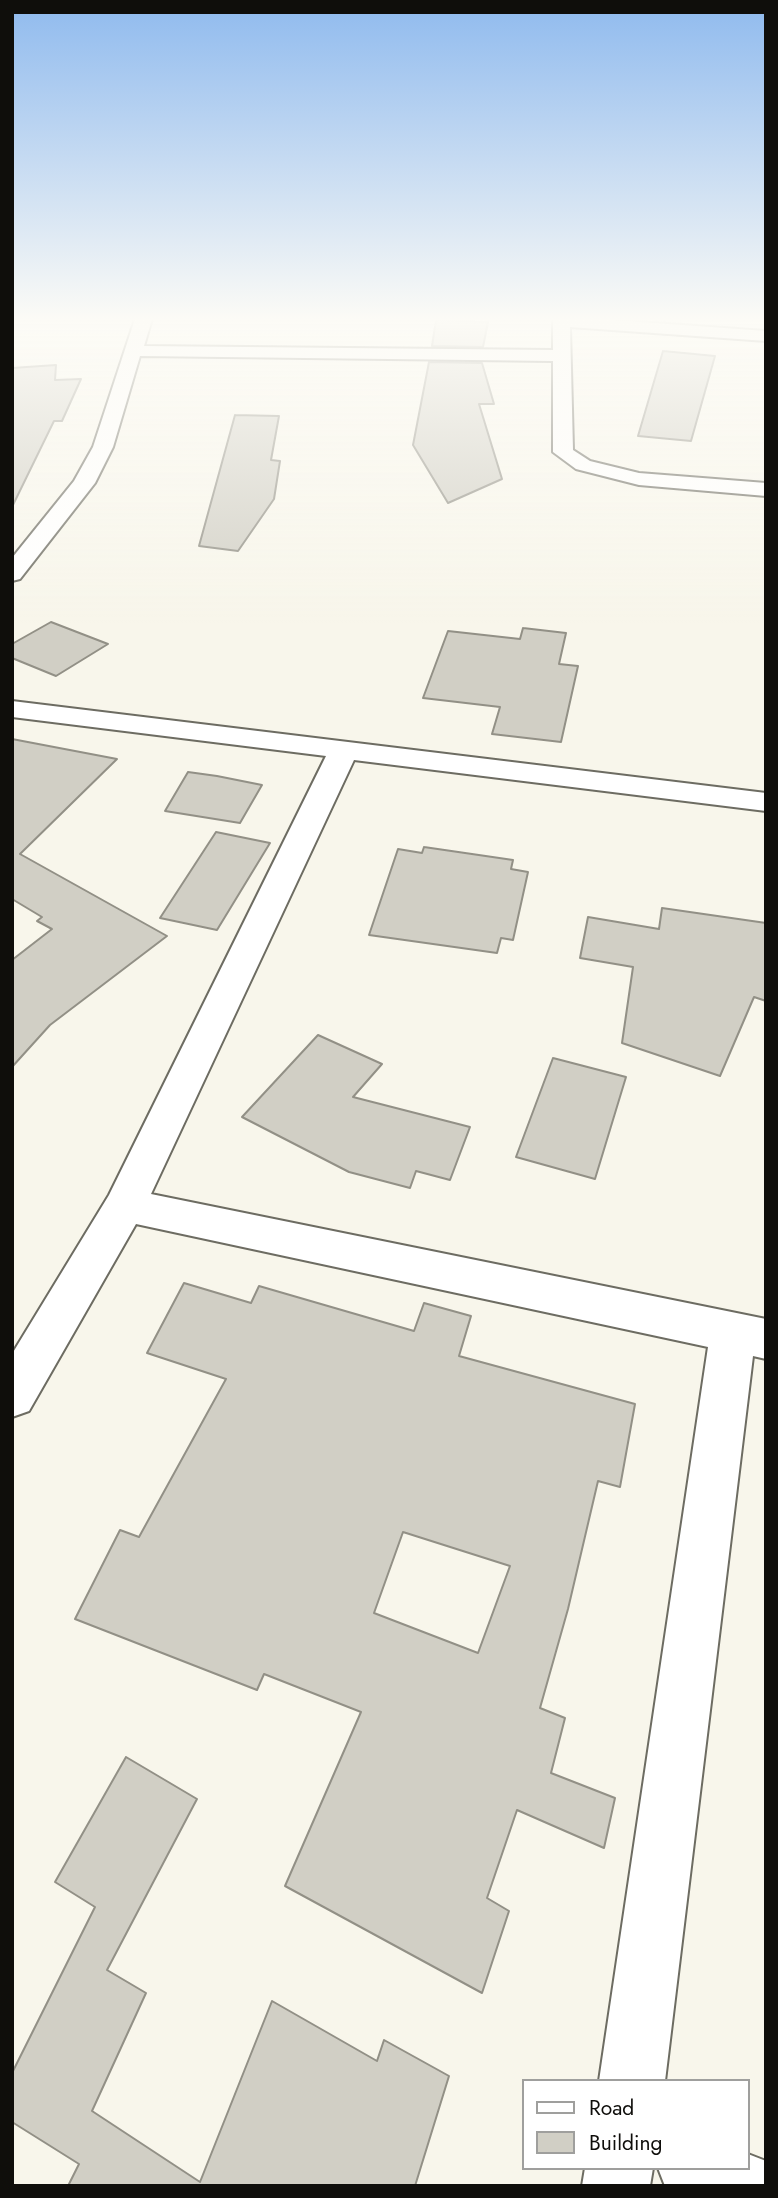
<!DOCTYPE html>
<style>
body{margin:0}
#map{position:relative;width:778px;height:2198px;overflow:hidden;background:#f8f6eb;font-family:Jost,sans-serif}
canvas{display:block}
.frame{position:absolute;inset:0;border:14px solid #0f0e0b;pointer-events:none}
.legend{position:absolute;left:522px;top:2079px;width:228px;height:91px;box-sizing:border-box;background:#fff;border:2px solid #9f9f9d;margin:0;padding:9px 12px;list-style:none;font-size:21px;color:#0f0e0b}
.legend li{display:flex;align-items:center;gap:14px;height:35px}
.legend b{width:35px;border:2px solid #9f9f9d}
</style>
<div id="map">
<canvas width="778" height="2198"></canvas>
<div class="frame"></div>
<ul class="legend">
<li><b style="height:9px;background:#fff"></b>Road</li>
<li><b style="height:19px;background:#d1cfc5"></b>Building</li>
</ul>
</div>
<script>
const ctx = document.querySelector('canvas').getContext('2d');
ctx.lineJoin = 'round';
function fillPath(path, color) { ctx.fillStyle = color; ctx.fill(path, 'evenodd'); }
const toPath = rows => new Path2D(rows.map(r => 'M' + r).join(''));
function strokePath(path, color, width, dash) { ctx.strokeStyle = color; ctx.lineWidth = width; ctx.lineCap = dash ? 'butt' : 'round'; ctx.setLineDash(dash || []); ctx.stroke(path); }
const building = toPath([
 [436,320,488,322,483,347,432,346,436,320],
 [663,351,715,356,691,441,638,436,663,351],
 [429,362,482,363,494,404,479,404,502,479,448,503,413,445,429,362],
 [56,365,55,380,81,379,62,421,54,421,12,507,12,368,56,365],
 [235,415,279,416,271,460,280,461,274,499,238,551,199,546,235,415],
 [51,622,108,644,56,676,12,658,12,644,51,622],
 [523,628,566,633,559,664,578,666,561,742,492,734,500,707,423,698,448,631,520,639,523,628],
 [12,739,117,759,20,854,167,936,50,1025,12,1067,12,960,52,929,37,921,42,917,12,899,12,739],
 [188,772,217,776,262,785,240,823,165,811,188,772],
 [216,832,270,843,217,930,160,918,216,832],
 [424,847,513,860,511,869,528,872,513,940,501,938,497,953,369,935,398,849,422,853,424,847],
 [662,908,766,923,766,1001,754,997,720,1076,622,1043,633,967,580,958,588,917,659,929,662,908],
 [318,1035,382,1064,353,1097,470,1127,450,1180,416,1171,410,1188,349,1172,242,1117,318,1035],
 [553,1058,626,1077,595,1179,516,1157,553,1058],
 [184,1283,251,1303,259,1286,414,1331,424,1303,471,1316,459,1356,635,1404,620,1487,598,1481,568,1609,540,1708,565,1718,551,1773,615,1798,604,1848,517,1810,487,1898,509,1911,482,1993,285,1886,361,1712,264,1674,257,1690,75,1619,120,1530,139,1537,226,1379,147,1353,184,1283],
 [403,1532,510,1566,478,1653,374,1613,403,1532],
 [126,1757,197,1799,107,1970,146,1993,92,2111,200,2182,272,2001,377,2061,384,2040,449,2076,415,2186,68,2186,79,2164,12,2122,12,2073,95,1907,55,1882,126,1757]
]);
const minor = toPath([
 [135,319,152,319,144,346,553,350,553,319,599,319,766,331,766,341,570,327,573,450,590,461,639,473,766,483,766,496,639,485,576,469,553,452,553,361,140,356,113,447,95,483,20,579,12,581,12,558,74,481,93,447,135,319],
 [12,701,766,793,766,811,354,760,151,1194,766,1319,766,1359,753,1356,665,2081,599,2081,708,1347,136,1224,29,1411,12,1417,12,1354,109,1195,326,756,12,717,12,701],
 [748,2154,766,2161,766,2186,665,2186,658,2168,748,2168,748,2154],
 [585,2168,653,2168,650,2186,582,2186,585,2168]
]);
fillPath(building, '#d1cfc5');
strokePath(building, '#929086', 2);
strokePath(minor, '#6d6c62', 4);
fillPath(minor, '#fff');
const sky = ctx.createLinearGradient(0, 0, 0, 626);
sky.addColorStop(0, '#8fbaee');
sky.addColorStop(0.51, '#fcfbf6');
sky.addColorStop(1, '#fcfbf600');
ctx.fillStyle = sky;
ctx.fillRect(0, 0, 778, 626);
</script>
